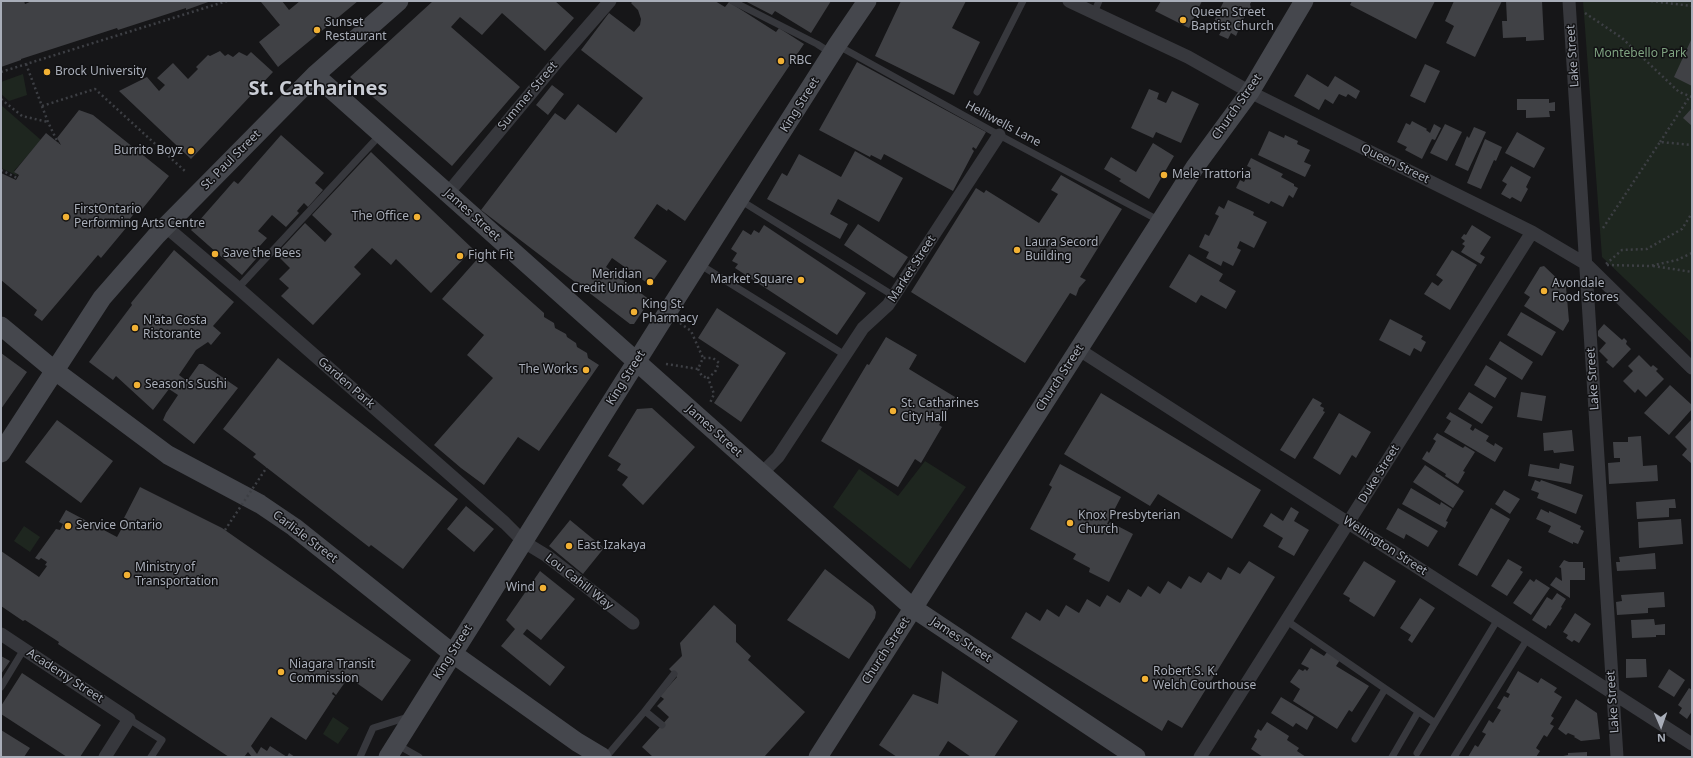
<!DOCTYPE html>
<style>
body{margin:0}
#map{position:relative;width:1693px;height:758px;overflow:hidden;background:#161618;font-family:"Noto Sans",sans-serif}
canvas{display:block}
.frame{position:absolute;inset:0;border:2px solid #a8adb8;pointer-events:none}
.north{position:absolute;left:1641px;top:706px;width:40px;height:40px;-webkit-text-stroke:3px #111113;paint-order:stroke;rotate:178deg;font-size:11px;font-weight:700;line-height:16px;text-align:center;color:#a8adb8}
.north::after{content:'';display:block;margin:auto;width:14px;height:18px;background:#a8adb8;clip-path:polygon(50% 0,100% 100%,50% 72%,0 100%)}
</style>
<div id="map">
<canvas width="1693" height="758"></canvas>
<div class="frame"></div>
<div class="north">N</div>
</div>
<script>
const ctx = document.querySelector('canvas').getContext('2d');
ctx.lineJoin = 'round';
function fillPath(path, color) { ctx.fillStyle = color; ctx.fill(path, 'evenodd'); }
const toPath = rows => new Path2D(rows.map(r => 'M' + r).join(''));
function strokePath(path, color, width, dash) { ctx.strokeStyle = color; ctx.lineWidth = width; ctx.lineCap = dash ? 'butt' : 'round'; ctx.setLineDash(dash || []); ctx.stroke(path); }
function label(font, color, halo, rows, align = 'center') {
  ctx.font = font + ' "Noto Sans",sans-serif'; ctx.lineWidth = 3; ctx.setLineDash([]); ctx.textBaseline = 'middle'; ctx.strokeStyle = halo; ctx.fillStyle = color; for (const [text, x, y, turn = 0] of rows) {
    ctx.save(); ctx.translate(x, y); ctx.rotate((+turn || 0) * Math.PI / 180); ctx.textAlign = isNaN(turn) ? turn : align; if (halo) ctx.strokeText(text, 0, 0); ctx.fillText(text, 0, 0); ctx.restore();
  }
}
const green = toPath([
 [1583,1,1692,1,1692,343,1602,257],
 [23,74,27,95,9,101,1,94,1,82],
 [1,105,41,140,14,171,18,176,1,168],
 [925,461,966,487,910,569,833,507,859,469,898,496],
 [24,526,40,537,30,552,14,541],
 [333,717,349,728,338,744,323,734]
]);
const building = toPath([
 [1,1,24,1,25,4,32,1,211,1,186,10,186,8,118,30,117,28,21,59,21,60,1,67],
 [263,1,282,1,289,10,300,1,358,1,278,67,259,42,280,25,261,2],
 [433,1,555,1,574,18,545,51,502,13,482,35,460,17,451,27,520,87,452,166,350,77],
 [633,1,715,1,725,7,729,2,776,32,779,28,804,44,685,221,668,209,667,211,657,204,634,238,667,261,650,285,612,258,606,267,650,300,634,324,630,324,481,210,555,113,565,120,578,104,616,133,643,98,581,50,609,13,634,32,640,25,641,19,638,10,631,3],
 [745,1,831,1,811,33,775,11,772,15],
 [901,1,966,1,952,28,980,42,954,95,875,56],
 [1161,1,1202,1,1189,28,1155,11],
 [1224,1,1252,1,1250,4,1251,8,1248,9,1236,36,1231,33,1228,39,1219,35,1222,30,1212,25],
 [1352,1,1435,1,1416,39,1350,5],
 [1454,1,1502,1,1475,57,1446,43,1454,26,1445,21],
 [1506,1,1522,1,1523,2,1542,1,1544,40,1526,41,1526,37,1503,38,1502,21,1507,21],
 [1692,38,1692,86,1674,77],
 [220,51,225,56,228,54,233,57,239,52,247,56,251,52,273,72,191,159,119,91,147,77,159,91,165,85,157,78,173,63,188,79,198,69,196,67,208,55,210,56],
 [857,62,986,132,976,149,973,147,972,149,974,151,953,191,884,154,881,160,871,155,870,157,819,130],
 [1425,64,1440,71,1425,103,1410,96],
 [1307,74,1328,87,1335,76,1360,91,1356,99,1348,94,1346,97,1339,94,1333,104,1325,99,1319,110,1294,96],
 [552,85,564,94,548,115,536,105],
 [1149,89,1159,93,1157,99,1166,103,1172,91,1199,104,1181,143,1156,132,1153,138,1131,128],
 [1517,99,1549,99,1549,103,1555,102,1555,111,1549,111,1550,117,1526,118,1526,110,1517,110],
 [1692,108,1692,126,1683,118],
 [79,110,93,115,169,176,139,213,136,211,129,220,131,222,101,258,98,255,42,321,34,315,37,310,1,280,1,173,16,180,19,175,14,172,46,133,61,145,57,138],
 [1412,121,1427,129,1426,130,1430,133,1434,124,1441,128,1435,140,1432,139,1422,159,1405,150,1407,147,1397,142,1406,123,1410,125],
 [1445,124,1462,132,1447,161,1430,153],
 [1474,127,1486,132,1468,171,1455,165,1467,136,1469,138],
 [1269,131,1284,138,1285,135,1298,141,1297,144,1310,150,1304,162,1311,165,1305,177,1258,155],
 [1517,132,1545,148,1534,168,1505,153],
 [281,135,324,173,315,183,323,190,308,207,304,203,297,211,299,213,286,227,272,215,258,231,267,238,258,248,262,252,242,275,191,230,234,181,238,184],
 [1485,139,1502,147,1496,161,1494,160,1481,189,1467,183],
 [1153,143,1174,156,1149,199,1119,181,1121,179,1104,169,1111,157,1136,172],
 [855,151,903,178,879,222,838,199,830,214,848,224,840,239,767,199,782,173,787,176,799,154,841,177],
 [371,152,473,249,431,293,396,259,391,265,372,248,354,267,361,274,313,325,281,296,289,288,279,279,290,268,276,254,305,223,325,242,332,234,312,215],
 [1251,158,1283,174,1281,177,1294,184,1294,186,1298,188,1293,198,1289,195,1283,207,1271,201,1269,204,1236,188,1240,180,1244,182,1251,168,1247,166],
 [1511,166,1531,177,1526,187,1528,189,1521,202,1512,197,1510,199,1501,194,1507,184,1502,181],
 [1061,175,1122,209,1080,277,1086,280,1079,288,1076,296,1070,293,1025,363,911,292,976,188,984,193,986,190,1039,223,1058,194,1051,190],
 [1228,200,1254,212,1253,215,1267,222,1254,248,1240,241,1237,248,1241,250,1233,266,1223,261,1221,266,1206,258,1209,252,1199,247,1205,234,1209,236,1219,216,1215,214,1219,206,1224,209],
 [858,224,908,257,894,278,844,245],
 [764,225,866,293,837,335,735,268,738,264,732,261,737,253,731,249,743,230,751,235,754,230,759,233],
 [1472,225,1491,237,1480,254,1485,257,1481,264,1461,252,1465,246,1462,244,1465,241,1461,238,1464,234,1466,235],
 [174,250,234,302,213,326,221,333,211,345,208,342,196,350,179,375,187,381,199,364,203,364,238,388,194,444,163,420,166,413,178,395,169,389,153,410,116,376,113,380,89,362,132,305,131,303],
 [1452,250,1477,265,1450,310,1424,294,1432,282,1438,286,1443,280,1436,275],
 [1189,254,1223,274,1219,281,1236,291,1226,309,1201,295,1196,303,1169,287],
 [480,256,544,313,544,317,554,323,555,328,566,334,567,337,576,343,577,347,587,353,588,358,599,365,539,451,518,437,484,485,461,468,434,445,493,378,467,355,484,335,442,299],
 [1544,266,1566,287,1569,321,1563,331,1524,306,1530,297,1524,293,1540,267],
 [717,308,786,353,741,422,714,403,739,365,698,338],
 [1521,312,1556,332,1542,356,1507,335],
 [1390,319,1423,336,1421,339,1426,342,1421,352,1414,348,1410,356,1379,340],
 [1604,324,1622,340,1624,338,1627,341,1626,344,1631,349,1613,368,1606,362,1608,360,1599,351,1606,343,1598,336,1598,331],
 [886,337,917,355,909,369,955,397,939,425,942,427,921,463,915,459,898,487,821,441,867,364,869,365],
 [1500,341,1533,362,1522,380,1489,359],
 [1,353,27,372,1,409],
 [1639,355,1651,367,1653,365,1658,369,1656,371,1664,379,1646,397,1638,389,1635,393,1623,381,1633,371,1628,366],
 [278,358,458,499,403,569,371,545,369,547,253,457,256,454,223,429],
 [1486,365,1507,378,1495,398,1474,385],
 [1670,385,1692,405,1692,409,1669,435,1644,413],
 [1469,392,1493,407,1482,424,1458,409],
 [1521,392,1546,396,1542,421,1517,417],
 [1101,393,1261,490,1232,539,1158,494,1150,506,1064,454],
 [1313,398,1322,403,1320,406,1324,408,1323,411,1325,412,1295,459,1280,450],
 [652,408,695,447,643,505,622,485,628,477,617,470,621,464,608,456,637,409],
 [1450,412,1472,425,1470,429,1473,431,1475,428,1489,436,1486,441,1494,446,1495,443,1503,448,1495,462,1444,432,1451,421,1446,418],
 [1339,413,1371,432,1356,458,1352,455,1340,475,1313,458],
 [57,420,113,461,81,503,25,462],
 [1691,420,1692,421,1692,464,1682,455,1687,449,1675,437],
 [1572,430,1574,451,1554,453,1553,450,1544,451,1543,433],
 [1437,433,1463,448,1465,446,1475,452,1463,471,1465,472,1458,484,1445,476,1446,474,1422,459,1427,451,1429,453,1436,441,1433,439],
 [1641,436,1643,466,1657,465,1658,481,1609,484,1608,463,1620,462,1620,458,1614,458,1613,442,1628,442,1628,437],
 [1560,463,1574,466,1571,484,1528,476,1530,464,1559,469],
 [1060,464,1121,497,1107,524,1109,524,1110,522,1133,534,1109,582,1089,572,1090,568,1073,559,1076,554,1030,529,1052,487,1049,485],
 [1425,465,1464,491,1453,508,1413,482],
 [1535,480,1540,482,1541,480,1583,495,1576,514,1537,498,1539,493,1531,490],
 [140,487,222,528,411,660,382,701,344,674,343,675,348,678,336,695,333,692,332,694,335,696,306,740,271,717,251,746,257,754,261,747,267,751,270,746,287,757,289,753,295,757,252,757,248,752,244,757,229,757,58,644,59,642,25,620,23,621,1,606,1,551,39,577,47,566,45,565,47,562,41,558,39,560,35,558,56,529,60,530,63,524,59,522,66,510,117,537,127,519,124,518],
 [1411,488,1440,505,1441,502,1452,509,1446,521,1448,522,1445,528,1402,504],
 [1504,490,1520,499,1510,514,1495,504],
 [1675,499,1676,508,1669,508,1669,517,1637,519,1636,502],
 [466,506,494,529,474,552,447,529],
 [1291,507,1299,512,1294,521,1309,530,1294,556,1278,547,1283,538,1263,526,1271,513,1283,521],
 [1398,508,1438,531,1428,547,1406,534,1404,539,1386,529],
 [1491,508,1510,519,1477,576,1458,565],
 [1541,509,1549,513,1549,511,1581,526,1580,529,1584,531,1578,544,1573,542,1573,544,1548,532,1551,526,1536,519],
 [1681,519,1683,544,1639,548,1638,522],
 [570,520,604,548,583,574,549,546],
 [1655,553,1656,569,1617,571,1616,562,1620,562,1619,557],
 [1508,559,1522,567,1520,570,1523,572,1507,596,1491,586],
 [1564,560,1569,562,1583,562,1583,568,1585,568,1585,580,1570,580,1570,598,1550,585,1556,577,1562,581,1561,568,1559,567],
 [1249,561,1275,577,1182,728,1168,720,1162,731,1011,638,1026,612,1040,621,1047,609,1059,617,1066,605,1079,613,1087,599,1100,607,1107,595,1120,603,1128,589,1141,597,1148,586,1160,594,1168,581,1181,589,1189,576,1201,583,1208,572,1221,580,1228,567,1240,574],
 [1364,561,1396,581,1374,617,1349,601,1350,598,1343,594],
 [825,569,873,606,876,612,875,618,849,659,787,620],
 [540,571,575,599,541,640,527,629,523,634,565,667,550,686,501,646,515,629,506,620],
 [1530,579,1534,582,1536,579,1550,588,1531,615,1513,603],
 [1664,592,1665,607,1648,608,1648,613,1617,615,1616,602,1622,601,1621,595],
 [1557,593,1566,599,1561,607,1562,608,1550,626,1548,625,1546,629,1532,620,1547,597,1552,600],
 [1420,598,1435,608,1412,643,1408,640,1411,635,1400,628],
 [714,605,736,625,736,642,751,656,748,660,805,712,764,757,653,757,642,747,669,717,657,706,664,699,660,696,677,677,669,669,682,656,680,643],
 [1575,613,1591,624,1579,643,1574,640,1572,642,1566,638,1568,635,1563,632],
 [1654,619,1655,625,1665,624,1665,635,1656,635,1656,637,1632,638,1631,620],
 [1311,648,1324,656,1327,652,1340,660,1336,666,1369,686,1352,712,1349,710,1337,729,1293,701,1300,689,1290,682,1299,669,1303,671,1305,669,1307,671,1309,668,1301,664],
 [1,656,10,661,1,674],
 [1626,659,1646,659,1647,677,1626,678],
 [1669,669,1685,680,1674,697,1658,687],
 [942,671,1018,721,994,757,971,757,948,741,938,757,897,757,879,745,913,694,938,704],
 [1518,671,1538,683,1541,678,1557,688,1554,692,1562,697,1551,716,1554,718,1550,724,1554,726,1547,737,1544,735,1536,748,1540,751,1536,757,1468,757,1475,745,1478,747,1486,734,1482,732,1489,720,1493,723,1501,710,1497,708,1504,696,1508,698,1510,694,1506,692],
 [22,673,101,725,80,757,67,757,1,714,1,706],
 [1689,688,1692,690,1692,711,1687,719,1679,713,1682,708,1678,705],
 [1281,697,1314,717,1307,730,1296,723,1293,727,1271,713],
 [1576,699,1597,713,1600,739,1581,741,1574,737,1575,736,1568,733,1566,735,1558,729],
 [1267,722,1289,736,1287,740,1299,748,1297,751,1306,757,1263,757,1251,749,1257,739,1254,737,1258,729,1261,731],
 [1,730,30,748,24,757,1,757],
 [1587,752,1587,757,1558,757,1568,755,1568,753]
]);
const path = toPath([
 [1651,1,1692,6],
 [1585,13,1622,38,1679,92,1692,97],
 [26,64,48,122,58,143],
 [1,72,227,1],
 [1,99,22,116,48,122],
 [42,106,95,89,186,172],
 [1660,142,1690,96],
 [1,170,17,178],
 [1603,228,1660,142,1692,145],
 [1606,264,1622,250,1647,249,1682,229,1692,213],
 [1607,265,1650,266,1677,260,1692,253],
 [1653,266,1692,272],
 [680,323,691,331,703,358],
 [666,364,698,369,703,358,713,358,719,363,715,372,708,378,714,394,710,403],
 [698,369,702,376,708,378]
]);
const lane = toPath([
 [732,1,817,44,831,53],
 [1094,13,1099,1],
 [837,45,999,135,1160,221],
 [977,92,1023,1],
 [740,200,894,296],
 [699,264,845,355],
 [238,288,381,134],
 [1287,621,1435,723,1498,619],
 [1,687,24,649],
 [645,711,674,674],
 [129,719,162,740,151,757],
 [1355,739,1385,689],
 [396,744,419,757],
 [1417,753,1435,723],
 [360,757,373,728,408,717],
 [606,757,645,711,662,725],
 [1392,757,1418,712],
 [1454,757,1528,638]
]);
const street = toPath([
 [1069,1,1188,57,1250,92,1532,232,1586,264,1692,368],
 [1569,1,1617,757],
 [448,193,556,63,610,1],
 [165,226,238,288,505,523,524,542,547,556,633,623],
 [1078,349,1692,744],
 [762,473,778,457,863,328,888,305,999,135],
 [1,634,129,719,105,757],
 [1200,757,1532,232]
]);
const secondary = toPath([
 [315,75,913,608,1136,757],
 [1,326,54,370,168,455,260,504,294,527,452,653,577,742,602,757],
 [1,453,102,298,157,235,315,75,399,1],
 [388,757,667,313,837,45,867,1],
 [818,757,1195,167,1250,92,1304,1]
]);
const pathBridge = toPath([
 [225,530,267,467]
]);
const markers = [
 [1183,20,4,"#f2b134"],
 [317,30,4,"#f2b134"],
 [781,61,4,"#f2b134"],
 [47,72,4,"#f2b134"],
 [191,151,4,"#f2b134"],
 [1164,175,4,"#f2b134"],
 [66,217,4,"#f2b134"],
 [417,217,4,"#f2b134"],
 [1017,250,4,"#f2b134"],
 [215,254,4,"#f2b134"],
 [460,256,4,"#f2b134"],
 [801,280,4,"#f2b134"],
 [650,282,4,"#f2b134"],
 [1544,291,4,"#f2b134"],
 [634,312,4,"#f2b134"],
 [135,328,4,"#f2b134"],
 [586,370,4,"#f2b134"],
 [137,385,4,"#f2b134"],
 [893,411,4,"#f2b134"],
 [1070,523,4,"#f2b134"],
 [68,526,4,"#f2b134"],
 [569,546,4,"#f2b134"],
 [127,575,4,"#f2b134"],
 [543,588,4,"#f2b134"],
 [281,672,4,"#f2b134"],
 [1145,679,4,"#f2b134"]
];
const poiNames = [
 ["Queen Street",1191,13],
 ["Baptist Church",1191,27],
 ["Sunset",325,23],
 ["Restaurant",325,37],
 ["RBC",789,61],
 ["Brock University",55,72],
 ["Burrito Boyz",183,151,"right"],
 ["Mele Trattoria",1172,175],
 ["FirstOntario",74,210],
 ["Performing Arts Centre",74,224],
 ["The Office",409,217,"right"],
 ["Laura Secord",1025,243],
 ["Building",1025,257],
 ["Save the Bees",223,254],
 ["Fight Fit",468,256],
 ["Meridian",642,275,"right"],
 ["Credit Union",642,289,"right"],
 ["Market Square",793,280,"right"],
 ["Avondale",1552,284],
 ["Food Stores",1552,298],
 ["King St.",642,305],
 ["Pharmacy",642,319],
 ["N'ata Costa",143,321],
 ["Ristorante",143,335],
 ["The Works",578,370,"right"],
 ["Season's Sushi",145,385],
 ["St. Catharines",901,404],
 ["City Hall",901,418],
 ["Knox Presbyterian",1078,516],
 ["Church",1078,530],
 ["Service Ontario",76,526],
 ["East Izakaya",577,546],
 ["Ministry of",135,568],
 ["Transportation",135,582],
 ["Wind",535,588,"right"],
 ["Niagara Transit",289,665],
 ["Commission",289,679],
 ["Robert S. K.",1153,672],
 ["Welch Courthouse",1153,686]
];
const parkNames = [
 ["Montebello Park",1640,54]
];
const streetNames = [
 ["Lake Street",1573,56,-94],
 ["Summer Street",528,96,-50],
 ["King Street",800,105,-58],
 ["Church Street",1237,107,-55],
 ["Helliwells Lane",1003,124,28],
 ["St. Paul Street",231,160,-45],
 ["Queen Street",1395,164,26],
 ["James Street",472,215,42],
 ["Market Street",912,269,-57],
 ["King Street",626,378,-58],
 ["Church Street",1060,378,-57],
 ["Lake Street",1593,379,-94],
 ["Garden Park",346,383,41],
 ["James Street",714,431,42],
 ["Duke Street",1379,474,-58],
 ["Carlisle Street",305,537,37],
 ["Wellington Street",1385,546,33],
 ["Lou Cahill Way",579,582,38],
 ["James Street",961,640,34],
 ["Church Street",886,651,-57],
 ["King Street",453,652,-58],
 ["Academy Street",65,676,33],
 ["Lake Street",1613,702,-94]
];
const townNames = [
 ["St. Catharines",318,89]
];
fillPath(green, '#1e261f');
fillPath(building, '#404145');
strokePath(path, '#3d3f44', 2.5, [2, 3]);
strokePath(lane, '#37383d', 7);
strokePath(street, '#37383d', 13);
strokePath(secondary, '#45474d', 19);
strokePath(pathBridge, '#3d3f44', 2.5, [2, 3]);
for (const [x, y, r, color] of markers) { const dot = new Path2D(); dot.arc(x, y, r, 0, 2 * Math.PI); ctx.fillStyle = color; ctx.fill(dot); strokePath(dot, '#111113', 1.5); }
label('12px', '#a8adb8', '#111113', poiNames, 'left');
label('12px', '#7fa381', '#111113', parkNames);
label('12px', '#a8adb8', '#111113', streetNames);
label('bold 20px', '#c9ccd4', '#111113', townNames);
</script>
